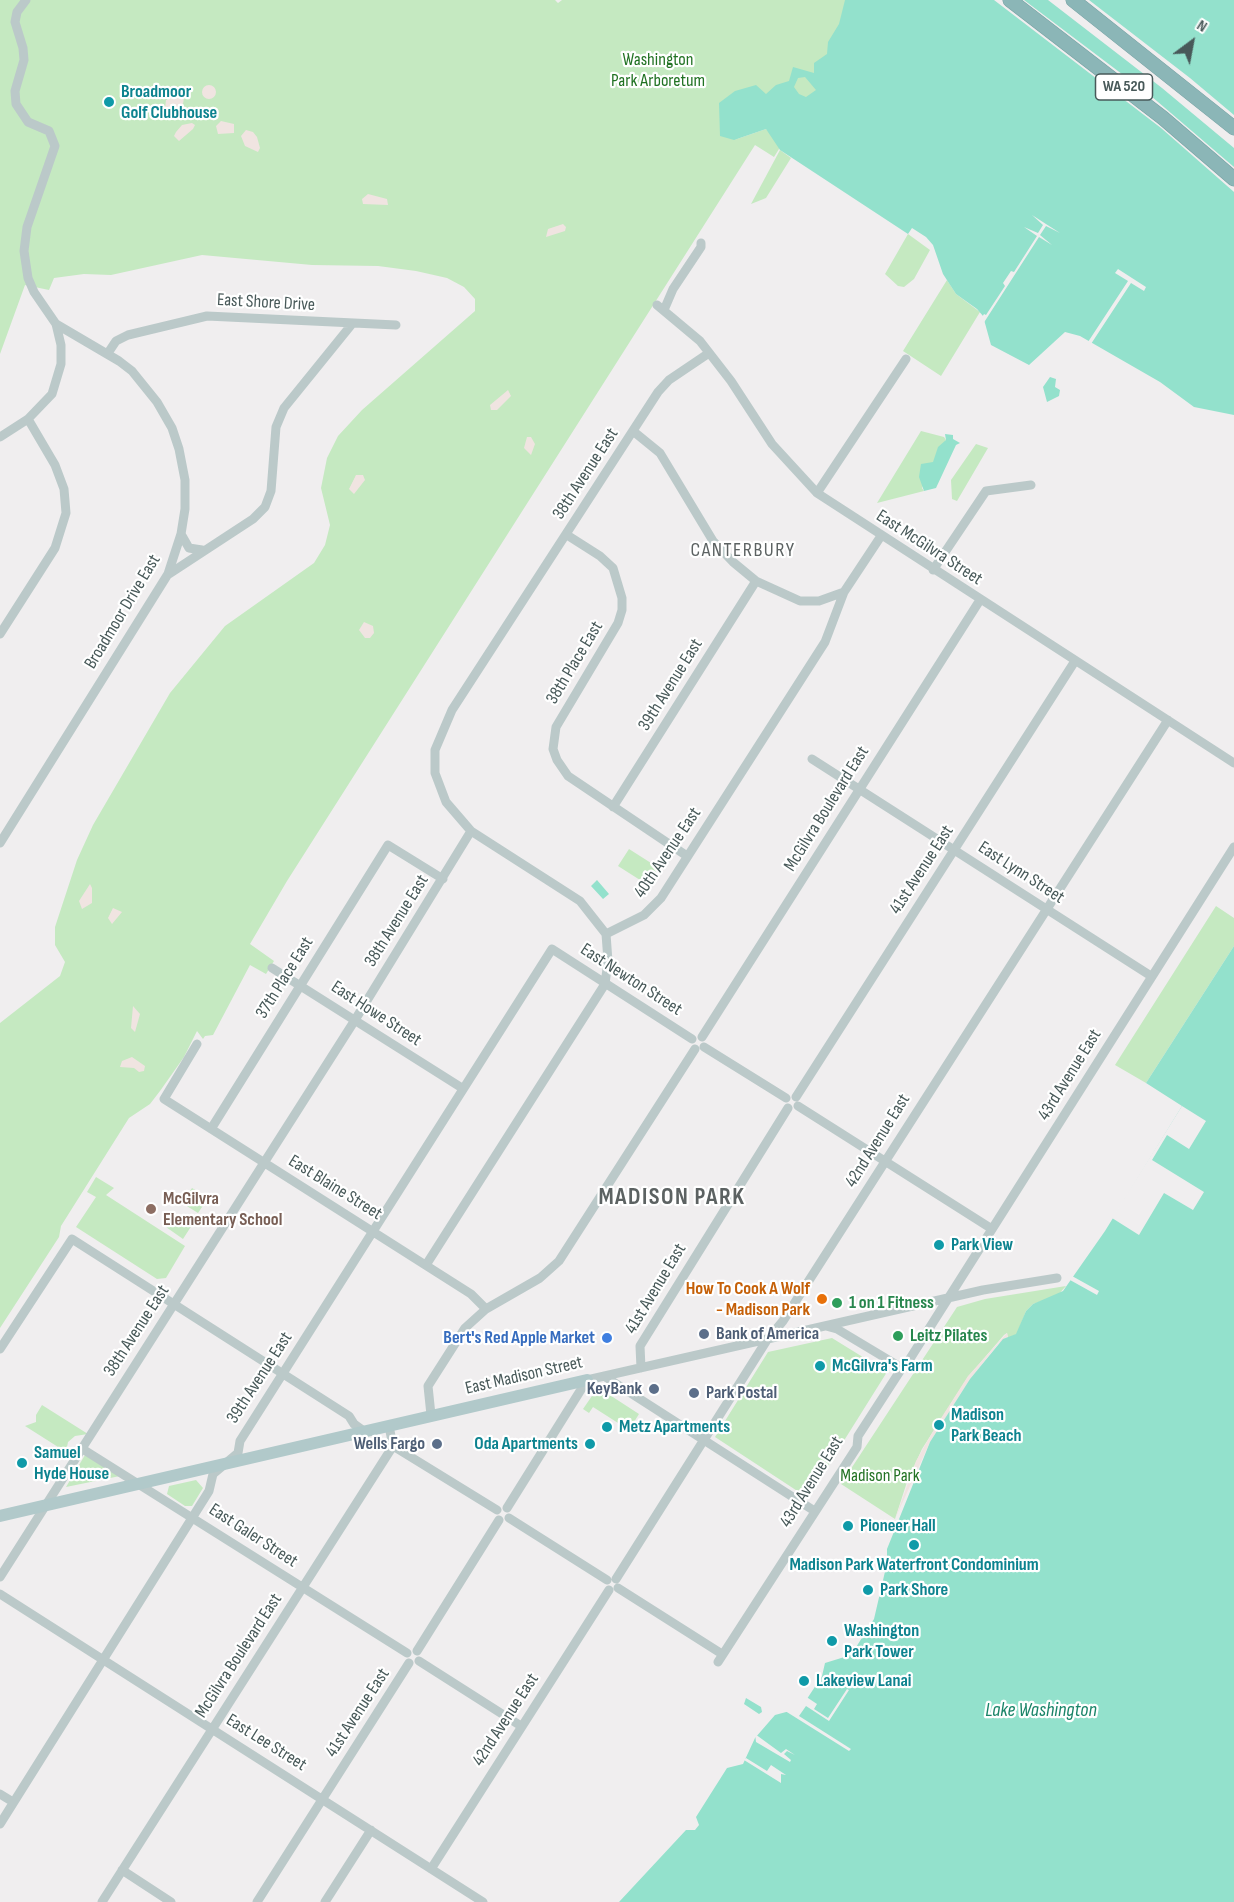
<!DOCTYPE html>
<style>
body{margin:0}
#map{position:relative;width:1234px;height:1902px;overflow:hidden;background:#f0eeef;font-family:"Sofia Sans Condensed",sans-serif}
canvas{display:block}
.north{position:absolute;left:1162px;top:12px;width:60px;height:60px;-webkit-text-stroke:4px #fff;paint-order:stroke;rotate:32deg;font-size:16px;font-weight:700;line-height:24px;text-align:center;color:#485959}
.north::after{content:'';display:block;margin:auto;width:21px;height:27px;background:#485959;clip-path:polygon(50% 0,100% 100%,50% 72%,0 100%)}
</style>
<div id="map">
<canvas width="1234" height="1902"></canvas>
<div class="north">N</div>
</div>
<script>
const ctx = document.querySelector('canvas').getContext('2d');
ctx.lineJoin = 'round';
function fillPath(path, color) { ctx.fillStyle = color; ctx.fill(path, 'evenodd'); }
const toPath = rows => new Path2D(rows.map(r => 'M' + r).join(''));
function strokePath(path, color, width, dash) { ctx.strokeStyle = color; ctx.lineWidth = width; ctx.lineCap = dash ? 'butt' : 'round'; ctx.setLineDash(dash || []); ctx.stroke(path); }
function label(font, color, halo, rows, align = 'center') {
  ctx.font = font + ' "Sofia Sans Condensed",sans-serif'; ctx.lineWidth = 4.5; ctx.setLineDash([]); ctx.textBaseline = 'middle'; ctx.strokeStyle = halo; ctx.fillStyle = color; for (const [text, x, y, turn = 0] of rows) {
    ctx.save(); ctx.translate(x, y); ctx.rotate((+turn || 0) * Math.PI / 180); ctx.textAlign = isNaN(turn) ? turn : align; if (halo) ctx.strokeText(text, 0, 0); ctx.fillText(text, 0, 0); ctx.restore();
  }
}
const green = toPath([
 [0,0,555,0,558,3,562,0,998,0,812,106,734,140,766,129,784,141,774,157,755,145,287,881,250,944,274,961,266,974,250,965,213,1035,205,1036,203,1039,197,1031,184,1057,160,1091,150,1104,129,1118,61,1226,59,1237,0,1328,0,1023,60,976,65,962,55,945,55,927,77,860,93,825,170,693,225,626,314,563,325,545,330,525,321,488,327,458,338,436,362,410,475,311,475,299,464,287,447,278,416,271,378,266,312,265,202,255,111,275,84,274,54,278,49,290,25,285,0,354],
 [780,150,791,158,766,198,751,204],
 [908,234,930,250,914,279,904,287,898,286,885,274],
 [947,280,956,294,980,312,941,376,903,351],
 [921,431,944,437,946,440,922,488,924,491,877,503],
 [976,444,988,448,957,501,952,499,951,480],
 [629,849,662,870,651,887,618,866],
 [1216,906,1234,918,1234,946,1146,1083,1115,1065],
 [96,1177,114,1188,106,1195,185,1246,166,1278,157,1279,76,1227,96,1197,87,1192],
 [192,1188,208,1198,198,1213,182,1203],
 [175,1214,192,1225,183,1239,166,1227],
 [1066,1286,1057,1296,1033,1304,1026,1311,1017,1334,1008,1338,1007,1333,1004,1335,968,1377,922,1449,907,1482,895,1519,841,1484,957,1307,985,1299],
 [832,1338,887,1372,808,1498,715,1437,768,1352],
 [602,1390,639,1414,629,1430,593,1407,589,1413,583,1409,594,1393],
 [42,1405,88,1434,75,1436,68,1442,66,1452,25,1426,36,1422,36,1415],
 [85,1455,120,1476,66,1487],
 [196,1480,203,1488,192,1506,185,1506,167,1494,169,1486]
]);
const sand = toPath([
 '202 92a7 7 0 1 1 14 0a7 7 0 1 1-14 0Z',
 [180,95,184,98,183,104,172,110,165,109,166,100],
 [221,121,234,124,234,133,218,134,216,126],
 [192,123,195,125,193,129,179,141,174,136,176,132,182,125],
 [246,130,253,132,257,137,260,148,258,152,245,146,241,136],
 [368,194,387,199,388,205,363,204,362,199],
 [563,224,566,227,565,231,546,237,548,229],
 [508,390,511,396,497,410,491,410,490,405],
 [527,437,531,437,535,444,531,455,524,448],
 [356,475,363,475,365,480,354,494,349,489],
 [364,622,373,626,374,633,370,638,365,638,359,630],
 [90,884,92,888,92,903,82,909,79,901],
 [113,908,122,912,112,924,108,918],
 [133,1006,140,1014,135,1032,131,1028],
 [132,1057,145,1066,144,1071,139,1072,134,1068,120,1067,122,1061],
 [1007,1333,1008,1338,999,1343,970,1379,930,1442,895,1519,916,1461,936,1426,968,1376]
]);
const water = toPath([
 [845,0,1234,0,1234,415,1194,407,1160,382,1080,336,1065,332,1029,365,991,345,983,316,977,309,956,294,943,274,933,245,926,237,912,228,908,234,780,150,766,129,734,140,720,136,719,103,735,91,756,85,766,94,776,85,789,81,793,67,814,73,814,63,827,54,828,42,839,24],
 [805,77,816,90,806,97,799,94,794,87,798,78],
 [1050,377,1056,379,1055,387,1060,390,1059,396,1047,402,1043,387],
 [945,434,953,435,953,439,960,443,956,445,936,488,924,491,919,477,921,464,933,462,938,447,946,440],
 [597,880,609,894,603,899,591,886],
 [1234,946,1234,1902,619,1902,686,1830,695,1830,699,1825,696,1817,727,1768,743,1764,755,1738,775,1715,801,1708,822,1676,825,1663,851,1655,874,1619,887,1563,887,1549,930,1442,970,1379,1003,1339,1016,1334,1026,1311,1033,1304,1063,1291,1105,1231,1182,1106,1146,1083],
 [746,1698,761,1707,762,1712,759,1714,744,1704]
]);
const pier = toPath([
 [994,0,1024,0,1151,96,1234,167,1234,192,1161,128],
 [1048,0,1089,0,1190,78,1234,115,1234,148,1162,88],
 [1032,215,1060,233,1046,226,1040,235,1052,245,1039,237,983,324,981,319,984,314,986,315,1005,286,1003,283,1011,271,1014,272,1037,236,1024,227,1038,233,1043,225],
 [1118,269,1146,287,1144,291,1131,283,1091,344,1088,342,1128,281,1115,273],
 [1182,1106,1206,1121,1189,1149,1167,1135,1152,1160,1204,1192,1193,1210,1164,1193,1139,1235,1112,1218],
 [1072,1276,1099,1291,1097,1295,1070,1280],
 [847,1689,849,1690,829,1721,806,1706,799,1716,851,1749,849,1751,782,1709,786,1709,774,1700,783,1690,797,1700,794,1708,799,1706,805,1696,817,1704,814,1709,828,1718],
 [755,1734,781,1753,786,1749,795,1755,787,1751,784,1754,791,1760,790,1762,756,1742],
 [746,1758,767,1771,771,1765,786,1775,781,1774,781,1783,744,1760]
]);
const minor = toPath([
 [657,305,700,341,731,381,772,444,817,493,1234,763],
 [664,310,673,289,701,247,701,243],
 [108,353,116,341,128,335,207,316,396,325],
 [633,431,660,453,713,541,733,562,756,581,800,601,819,601,844,592],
 [0,437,28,419,52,394,61,364,61,345,56,324],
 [817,493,906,359],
 [181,534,189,548,202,550],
 [567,535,600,556,613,568,622,598,622,610,618,623,556,727,553,749,557,760,568,776,687,856],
 [933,570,986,491,1031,485],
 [169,574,253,519,265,507,271,491,276,427,284,408,352,324],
 [0,634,55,548,66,513,64,489,55,465,28,419],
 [812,759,1151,976],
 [613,807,756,581],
 [0,843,168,574,181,534,185,509,185,480,179,449,172,428,157,402,132,371,119,361,56,324,34,292,28,278,24,251,27,227,55,146,49,131,28,122,16,104,15,91,24,60,23,48,15,22,17,12,26,0],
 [606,934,644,915,661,898,825,642,844,592,881,536],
 [272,968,462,1088],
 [702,1037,980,600],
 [197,1044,164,1099,471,1294,486,1309],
 [704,1047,786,1098],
 [796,1097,1075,661],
 [798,1106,992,1229],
 [211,1129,388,845,443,879],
 [426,1265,605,984,608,961,606,934,580,901,471,831],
 [826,1326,837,1329,902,1368],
 [0,1349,72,1239,349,1416,354,1424,365,1432],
 [641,1368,640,1346,788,1108],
 [604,1376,813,1510],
 [431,1415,428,1386,465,1328,486,1309,540,1278,559,1261,695,1049],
 [393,1446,497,1510],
 [81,1448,407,1653],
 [507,1508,587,1380,983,1290,1057,1278],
 [509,1518,607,1580],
 [0,1577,355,1020,471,831,446,802,435,773,435,750,452,710,658,392,669,380,709,353],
 [616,1579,767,1340,783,1321,1168,720],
 [618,1588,722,1654],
 [0,1594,483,1902],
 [417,1651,499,1520],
 [419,1661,521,1726],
 [718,1662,857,1447,858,1436,902,1368,906,1365,1234,847],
 [0,1794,13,1802],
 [0,1824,209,1491,213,1474,238,1453,240,1441,552,949,692,1039],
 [431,1869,609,1590],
 [122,1870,171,1902],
 [102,1902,393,1446,389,1426],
 [257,1902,409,1663],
 [325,1902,371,1830]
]);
const major = toPath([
 [0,1516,587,1380]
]);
const highway = toPath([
 [1010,0,1163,118,1234,179],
 [1073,0,1234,128]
]);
const markers = [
 [109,102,6,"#0f9aa8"],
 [151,1209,6,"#8d6e63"],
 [939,1245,6,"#0f9aa8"],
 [822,1299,6,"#e8710a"],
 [837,1303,6,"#2e9e5b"],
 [704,1334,6,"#5c6f8a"],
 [898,1336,6,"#2e9e5b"],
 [607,1338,6,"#3f7fe0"],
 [820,1366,6,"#0f9aa8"],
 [654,1389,6,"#5c6f8a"],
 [694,1393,6,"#5c6f8a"],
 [939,1425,6,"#0f9aa8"],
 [607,1427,6,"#0f9aa8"],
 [437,1444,6,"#5c6f8a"],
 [590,1444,6,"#0f9aa8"],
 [22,1463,6,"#0f9aa8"],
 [848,1526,6,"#0f9aa8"],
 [914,1545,6,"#0f9aa8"],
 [868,1590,6,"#0f9aa8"],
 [832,1641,6,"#0f9aa8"],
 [804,1681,6,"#0f9aa8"]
];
const shields = [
 [1124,87,57]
];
const shieldNames = [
 ["WA 520",1124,87]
];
const parkNames = [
 ["Washington",658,60],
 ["Park Arboretum",658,81],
 ["Madison Park",880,1476]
];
const cultureNames = [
 ["Broadmoor",121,92],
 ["Golf Clubhouse",121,113],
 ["Park View",951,1245],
 ["McGilvra's Farm",832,1366],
 ["Madison",951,1415],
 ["Park Beach",951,1436],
 ["Metz Apartments",619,1427],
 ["Oda Apartments",578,1444,"right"],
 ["Samuel",34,1453],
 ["Hyde House",34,1474],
 ["Pioneer Hall",860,1526],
 ["Madison Park Waterfront Condominium",914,1565,"center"],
 ["Park Shore",880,1590],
 ["Washington",844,1631],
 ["Park Tower",844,1652],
 ["Lakeview Lanai",816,1681]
];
const streetNames = [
 ["East Shore Drive",266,303,3],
 ["38th Avenue East",586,474,-57],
 ["East McGilvra Street",929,548,33],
 ["Broadmoor Drive East",123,612,-59],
 ["38th Place East",575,663,-59],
 ["39th Avenue East",671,685,-58],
 ["McGilvra Boulevard East",827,809,-58],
 ["40th Avenue East",668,853,-56],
 ["41st Avenue East",922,870,-57],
 ["East Lynn Street",1021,873,33],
 ["38th Avenue East",397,921,-58],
 ["37th Place East",285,978,-58],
 ["East Newton Street",631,980,33],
 ["East Howe Street",376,1014,33],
 ["43rd Avenue East",1070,1075,-58],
 ["42nd Avenue East",878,1141,-58],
 ["East Blaine Street",335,1188,32],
 ["41st Avenue East",656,1289,-59],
 ["38th Avenue East",137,1331,-57],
 ["East Madison Street",524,1376,-13],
 ["39th Avenue East",260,1378,-57],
 ["43rd Avenue East",812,1482,-58],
 ["East Galer Street",253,1536,33],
 ["McGilvra Boulevard East",239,1656,-57],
 ["41st Avenue East",358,1713,-57],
 ["42nd Avenue East",506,1720,-57],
 ["East Lee Street",266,1743,32]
];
const educationNames = [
 ["McGilvra",163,1199],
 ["Elementary School",163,1220]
];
const foodNames = [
 ["How To Cook A Wolf",810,1289],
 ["- Madison Park",810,1310]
];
const leisureNames = [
 ["1 on 1 Fitness",849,1303],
 ["Leitz Pilates",910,1336]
];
const serviceNames = [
 ["Bank of America",716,1334],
 ["KeyBank",642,1389,"right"],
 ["Park Postal",706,1393],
 ["Wells Fargo",425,1444,"right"]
];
const shopNames = [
 ["Bert's Red Apple Market",595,1338]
];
const neighbourhoodNames = [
 ["CANTERBURY",743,551]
];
const waterNames = [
 ["Lake Washington",1041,1711]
];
const districtNames = [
 ["MADISON PARK",672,1198]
];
fillPath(green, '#c5e9c1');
fillPath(sand, '#f0e4e1');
fillPath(water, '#93e1cc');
fillPath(pier, '#f0eeef');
strokePath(highway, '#77a1a3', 15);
strokePath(minor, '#bbc9c9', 9);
strokePath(major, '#b1c9ca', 12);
strokePath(highway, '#8bb6b7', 14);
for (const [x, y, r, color] of markers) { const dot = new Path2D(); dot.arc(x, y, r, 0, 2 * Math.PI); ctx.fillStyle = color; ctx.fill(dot); strokePath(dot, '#fff', 2); }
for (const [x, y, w] of shields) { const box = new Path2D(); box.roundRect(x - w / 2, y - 13, w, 26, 4.5); ctx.fillStyle = '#fff'; ctx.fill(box); strokePath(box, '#485959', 1.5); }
label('bold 16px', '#485959', null, shieldNames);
label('18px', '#217223', '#fff', parkNames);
label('bold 18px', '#0d838f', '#fff', cultureNames, 'left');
label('18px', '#485959', '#fff', streetNames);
label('bold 18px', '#785e54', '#fff', educationNames, 'left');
label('bold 18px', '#c56008', '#fff', foodNames, 'right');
label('bold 18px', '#27864d', '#fff', leisureNames, 'left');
label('bold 18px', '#4e5e75', '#fff', serviceNames, 'left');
label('bold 18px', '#366cbe', '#fff', shopNames, 'right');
ctx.letterSpacing = '1.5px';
label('20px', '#5c6262', '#fff', neighbourhoodNames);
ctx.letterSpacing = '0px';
label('italic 20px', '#1a8468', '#fff', waterNames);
ctx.letterSpacing = '1.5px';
label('bold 24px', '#5c6262', '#fff', districtNames);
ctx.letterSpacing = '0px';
</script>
